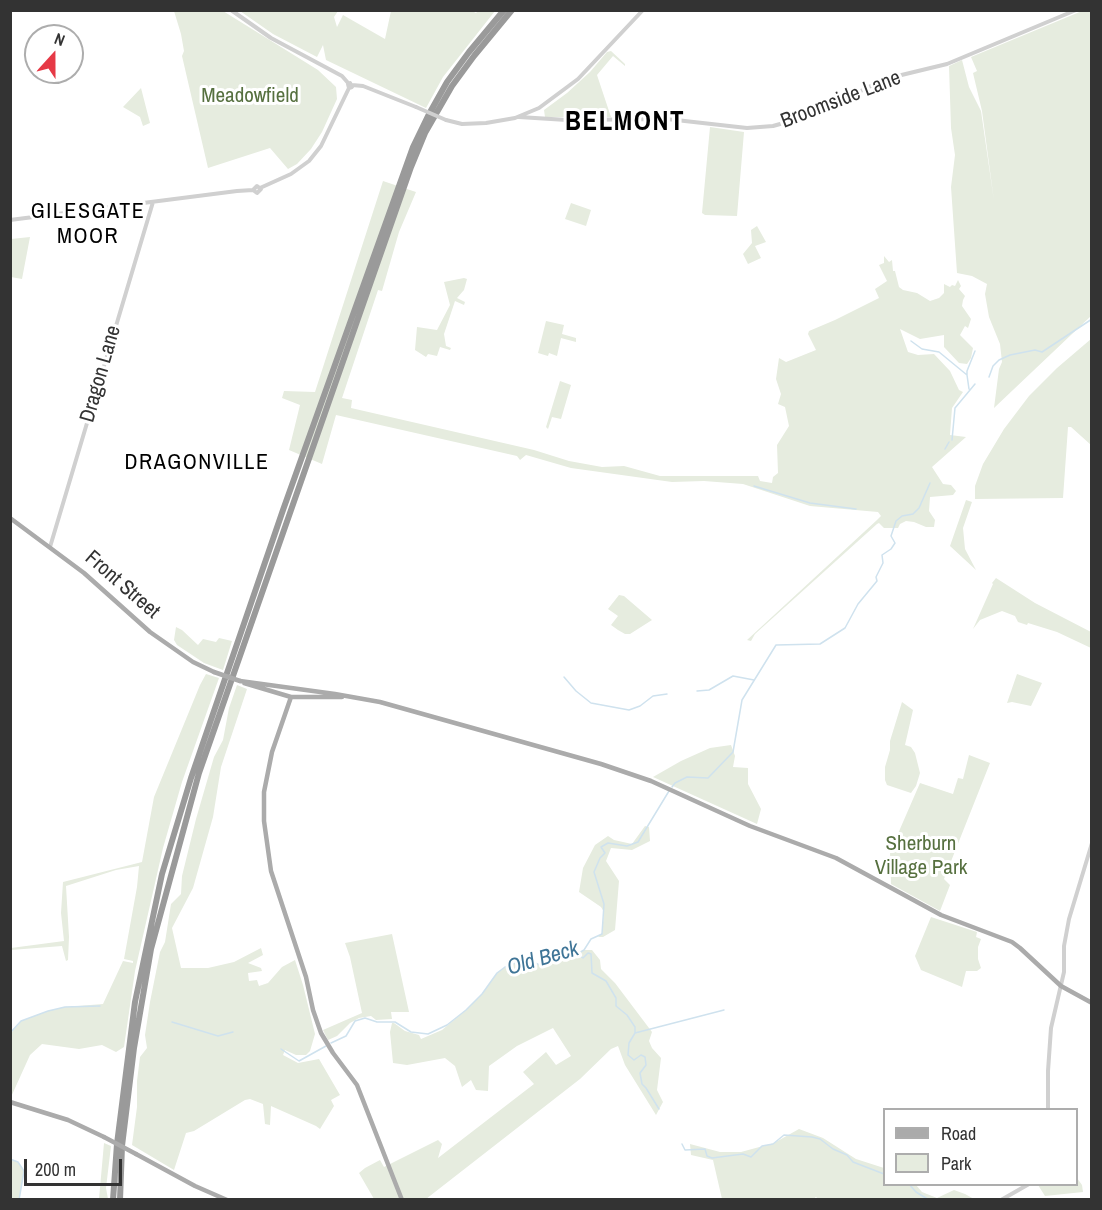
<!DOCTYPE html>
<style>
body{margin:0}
#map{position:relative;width:1102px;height:1210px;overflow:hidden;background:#fff;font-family:"Archivo Narrow",sans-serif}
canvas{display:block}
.frame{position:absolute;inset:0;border:12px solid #333;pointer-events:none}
.legend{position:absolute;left:883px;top:1108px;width:195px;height:78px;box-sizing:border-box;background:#fff;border:2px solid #adadad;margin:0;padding:8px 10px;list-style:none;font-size:18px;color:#333}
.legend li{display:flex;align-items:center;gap:12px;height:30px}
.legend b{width:30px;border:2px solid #adadad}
.north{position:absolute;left:24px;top:24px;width:60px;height:60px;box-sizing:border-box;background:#fff;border:2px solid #adadad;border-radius:50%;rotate:21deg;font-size:16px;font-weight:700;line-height:24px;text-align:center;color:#333}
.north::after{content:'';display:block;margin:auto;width:21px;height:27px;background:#e63946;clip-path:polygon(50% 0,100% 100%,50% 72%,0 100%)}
.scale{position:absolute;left:24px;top:1159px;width:98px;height:27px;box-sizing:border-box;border:3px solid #333;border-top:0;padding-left:8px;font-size:18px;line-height:21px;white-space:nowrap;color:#333;-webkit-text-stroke:4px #fff;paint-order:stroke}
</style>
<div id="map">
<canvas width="1102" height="1210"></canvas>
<div class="frame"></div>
<ul class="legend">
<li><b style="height:8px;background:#ababab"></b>Road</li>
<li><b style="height:16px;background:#e6ecdf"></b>Park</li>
</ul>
<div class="north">N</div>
<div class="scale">200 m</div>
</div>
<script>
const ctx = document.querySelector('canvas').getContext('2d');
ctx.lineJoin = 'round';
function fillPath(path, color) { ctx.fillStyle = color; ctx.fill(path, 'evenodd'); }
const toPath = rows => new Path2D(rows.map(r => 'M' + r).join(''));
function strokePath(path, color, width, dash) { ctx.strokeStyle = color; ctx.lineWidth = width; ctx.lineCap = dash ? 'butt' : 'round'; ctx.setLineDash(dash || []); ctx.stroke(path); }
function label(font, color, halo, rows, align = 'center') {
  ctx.font = font + ' "Archivo Narrow",sans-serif'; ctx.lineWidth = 6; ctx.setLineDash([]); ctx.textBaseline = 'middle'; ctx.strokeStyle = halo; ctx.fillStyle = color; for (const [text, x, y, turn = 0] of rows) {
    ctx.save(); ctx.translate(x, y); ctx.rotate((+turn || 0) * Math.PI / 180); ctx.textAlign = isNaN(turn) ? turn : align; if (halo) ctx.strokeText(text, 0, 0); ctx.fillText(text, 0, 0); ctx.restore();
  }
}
const green = toPath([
 [174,11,223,11,318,70,336,87,337,99,322,132,311,149,297,164,288,169,270,148,208,168,182,56,184,51,181,34],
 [472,11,476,13,478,11,495,11,443,77,426,108,326,60,323,45,317,57,273,34,240,11,338,11,334,17,337,27,343,15,385,39,391,11],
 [1082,11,1092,11,1091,316,994,408,999,369,1002,362,1000,344,989,317,985,294,987,284,972,276,957,273,951,187,955,155,951,128,949,66,962,60,969,87,981,111,994,201,982,111,973,73,977,71,971,57],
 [611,51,625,64,625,66,613,56,597,75,611,117,545,117,544,110,567,93,590,72,607,52],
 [141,88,150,123,143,126,140,117,123,107],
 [710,127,744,132,737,216,705,215,702,213],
 [383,181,416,192,399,232,382,291,378,290,342,398,352,400,351,408,534,450,569,461,602,467,624,466,660,476,758,476,760,481,772,483,773,477,778,473,777,445,789,426,785,407,778,404,781,394,776,379,779,358,786,362,816,350,808,334,809,331,835,320,879,298,875,289,887,281,879,265,884,263,884,256,889,262,892,260,893,271,895,271,899,287,903,290,917,293,930,301,939,298,944,293,944,284,950,287,952,285,955,286,958,280,961,286,959,289,965,296,963,300,962,306,971,319,968,328,965,326,960,335,973,348,971,358,967,364,959,363,944,347,944,335,920,339,900,329,908,352,918,355,934,354,950,371,959,390,963,392,952,408,950,435,966,437,932,467,943,484,951,485,956,491,953,495,930,497,929,511,935,520,934,527,926,527,914,522,906,521,900,524,898,528,884,528,879,523,877,524,755,634,751,641,747,640,877,520,881,516,878,512,810,506,743,484,704,481,672,482,571,468,526,455,520,460,517,456,336,415,322,464,289,450,300,405,282,398,284,391,315,392],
 [571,203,591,210,586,226,565,219],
 [757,226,766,242,755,246,761,258,748,264,743,254,752,243,751,230],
 [30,237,22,279,11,277,11,239],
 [464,278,467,279,464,290,457,298,465,302,464,305,455,301,444,334,446,346,451,348,450,350,440,347,437,356,428,354,426,357,415,350,417,327,437,330,450,305,444,282],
 [546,321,564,325,562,334,576,338,576,342,561,338,557,356,549,353,548,356,538,353],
 [1091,339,1091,445,1071,427,1068,427,1063,498,975,499,975,486,983,464,1004,429,1029,396,1057,368],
 [560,381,571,385,561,419,552,417,548,429,546,427],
 [966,500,972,502,963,528,965,549,976,570,950,546],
 [996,578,1035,603,1091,632,1091,648,1057,632,1028,623,1027,625,1018,622,1015,616,1002,611,980,620,973,629,993,584,992,583],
 [619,595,624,596,652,620,630,634,625,634,618,630,611,625,618,616,608,609],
 [176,627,182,630,198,645,203,639,216,642,219,638,232,641,223,670,204,663,177,645,174,640],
 [206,674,219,678,182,782,163,848,135,971,124,1047,116,1052,102,1045,79,1049,42,1044,30,1055,11,1097,11,1033,21,1021,48,1011,65,1007,103,1004,123,961,133,963,133,961,124,959,137,887,139,866,116,870,66,886,69,937,68,960,66,961,62,946,11,950,11,948,64,941,61,913,63,882,142,862,154,797,200,685],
 [1017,674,1042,683,1031,706,1012,702,1007,703],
 [237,685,247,689,221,767,213,817,193,888,172,928,181,968,208,968,234,962,261,948,263,955,248,963,261,968,262,971,248,973,249,981,257,980,259,986,268,983,282,967,295,960,303,985,315,1034,310,1051,306,1055,296,1055,285,1050,283,1055,298,1063,319,1059,340,1095,331,1100,334,1106,320,1129,316,1126,271,1106,270,1125,265,1124,263,1104,250,1099,245,1100,194,1131,186,1133,174,1170,132,1145,137,1107,137,1081,140,1057,147,1048,145,1035,150,1002,160,952,165,942,171,904,181,894,182,876,196,819,214,757,223,740,229,708],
 [902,702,913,710,905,745,911,747,915,753,920,773,916,786,911,793,887,785,885,780,885,767,890,750,890,741],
 [731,745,735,756,733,767,748,768,748,784,761,809,757,824,653,777,681,761,710,748],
 [969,755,990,763,944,879,950,885,940,911,891,884,890,852,920,783,953,794,958,778,963,779],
 [645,826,649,827,650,841,632,850,611,848,606,861,619,881,615,930,603,937,598,937,602,933,604,912,601,907,579,892,583,868,595,845,608,836,614,840,632,844],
 [931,917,977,932,976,937,981,939,978,947,978,959,981,968,977,971,966,971,962,987,921,970,915,956],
 [392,934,409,1012,391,1012,392,1019,376,1020,371,1016,359,1018,350,1023,337,1036,328,1040,323,1030,362,1013,350,957,345,943],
 [584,950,592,950,600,960,601,969,615,983,652,1032,649,1041,652,1048,661,1058,657,1090,663,1102,656,1115,625,1065,618,1046,611,1049,580,1079,426,1199,374,1199,359,1173,365,1168,380,1160,384,1167,438,1140,442,1144,438,1158,534,1084,523,1072,546,1052,556,1065,571,1056,553,1028,517,1046,489,1066,488,1091,476,1090,471,1080,462,1087,455,1066,445,1058,407,1065,393,1063,390,1032,392,1023,394,1023,405,1031,419,1035,421,1039,442,1030,466,1010,482,994,497,973,505,967,526,959,540,965,554,958,577,954],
 [799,1129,823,1138,856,1159,884,1168,884,1184,916,1185,922,1192,937,1198,954,1190,965,1194,974,1199,819,1200,816,1197,812,1200,722,1199,713,1160,691,1155,690,1144,720,1152,741,1152,774,1143],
 [104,1143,111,1146,106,1188,108,1199,99,1199],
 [10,1159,18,1162,24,1171,19,1199,11,1199],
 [1077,1178,1082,1185,1083,1192,1045,1196,1038,1185,1076,1184]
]);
const stream = toPath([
 [911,341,922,349,939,352,967,375,969,389],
 [967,375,967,371,975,351],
 [989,377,993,366,999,360,1010,355,1035,350,1042,352,1092,319],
 [952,440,955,408,975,384],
 [945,449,949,442],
 [754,486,810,503,856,509],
 [564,677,576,691,591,703,629,710,640,706,653,696,667,694],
 [697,691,709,690,733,676,754,680],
 [672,787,675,783,687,777,708,778,733,752,742,700,776,645,820,644,845,628,858,604,877,581,876,577,883,563,882,555,891,549,895,543,891,536,896,521,902,516,913,514,919,508,930,483],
 [577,954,583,958,588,953,591,954,592,973,606,981,616,998,616,1006,627,1015,635,1027,635,1033,629,1043,628,1055,634,1060,641,1055,645,1057,646,1065,640,1073,642,1084,646,1088,659,1109],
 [172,1022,218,1036,233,1032],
 [10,1033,21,1021,48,1011,65,1007,100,1006],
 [635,1033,724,1010],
 [331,1043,346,1036,355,1021,365,1018,377,1022,395,1022,411,1032,428,1034,447,1025,466,1010,482,994,497,973,505,967,526,959,540,965,554,958,577,954,584,950,591,939,602,934,604,904,594,872,600,858,605,853,601,847,608,843,627,846,638,842,669,791],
 [281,1049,299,1061,326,1046],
 [682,1144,685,1150,705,1149,707,1156,712,1158,743,1154,751,1157,762,1146,773,1144,784,1135,812,1137,820,1139,833,1149,847,1155,853,1162,884,1174],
 [10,1159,18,1162,24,1171,19,1200],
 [909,1184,916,1192,929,1200],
 [939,1200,956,1200]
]);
const minor = toPath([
 [231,10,271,38,342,76,349,84],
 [352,85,363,86,416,107],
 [519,117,567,120,667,119,747,128,773,126,812,115,885,79,947,64,1076,10],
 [446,120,462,124,486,123,515,118,539,108,578,79,643,10],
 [260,188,291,174,309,161,321,146,349,88,348,84,350,83,352,87,349,88],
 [10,220,237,191,253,190,257,193,261,189,257,186,253,190],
 [50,547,153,202],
 [1048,1110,1048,1071,1051,1028,1064,972,1064,946,1069,919,1092,843],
 [1001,1200,1029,1184]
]);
const major = toPath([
 [10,518,84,573,150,632,193,662,214,672],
 [240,681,335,694,380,702,601,764,651,781,750,826,836,858,941,915,1012,942,1020,948,1061,986,1092,1003],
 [244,683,291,697,342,697],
 [291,697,272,752,264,792,264,821,271,871,306,977,313,1010,321,1033,333,1053,357,1085,402,1200],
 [10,1102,68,1120,104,1137],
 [136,1154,195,1186,227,1200]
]);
const highway = toPath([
 [113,1200,117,1144,135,1002,162,874,191,778,283,510,413,147,429,114,447,82,469,52,504,10],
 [120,1200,122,1146,134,1048,151,949,199,773,411,167,425,133,452,86,474,56,512,10]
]);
const minorBridge = toPath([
 [416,107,446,120]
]);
const majorBridge = toPath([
 [214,672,240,681],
 [104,1137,136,1154]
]);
const parkNames = [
 ["Meadowfield",250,96],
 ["Sherburn",921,844],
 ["Village Park",921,868]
];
const streetNames = [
 ["Broomside Lane",841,100,-21],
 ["Dragon Lane",101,374,-74],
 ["Front Street",122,585,41]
];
const neighbourhoodNames = [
 ["GILESGATE",88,212],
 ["MOOR",88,237],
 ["DRAGONVILLE",197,463]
];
const waterNames = [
 ["Old Beck",543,959,-16]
];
const districtNames = [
 ["BELMONT",625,123]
];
fillPath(green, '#e6ecdf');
strokePath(stream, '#cfe2ee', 1.5);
strokePath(minor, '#d0d0d0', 4);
strokePath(major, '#ababab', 4.5);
strokePath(highway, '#9a9a9a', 6);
strokePath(minorBridge, '#d0d0d0', 4);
strokePath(majorBridge, '#ababab', 4.5);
label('21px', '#56703f', '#fff', parkNames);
label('21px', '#333', '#fff', streetNames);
ctx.letterSpacing = '1.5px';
label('22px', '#000', '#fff', neighbourhoodNames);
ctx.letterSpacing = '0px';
label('italic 22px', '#3f7597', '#fff', waterNames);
ctx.letterSpacing = '1.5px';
label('bold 27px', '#000', '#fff', districtNames);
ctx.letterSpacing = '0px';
</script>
